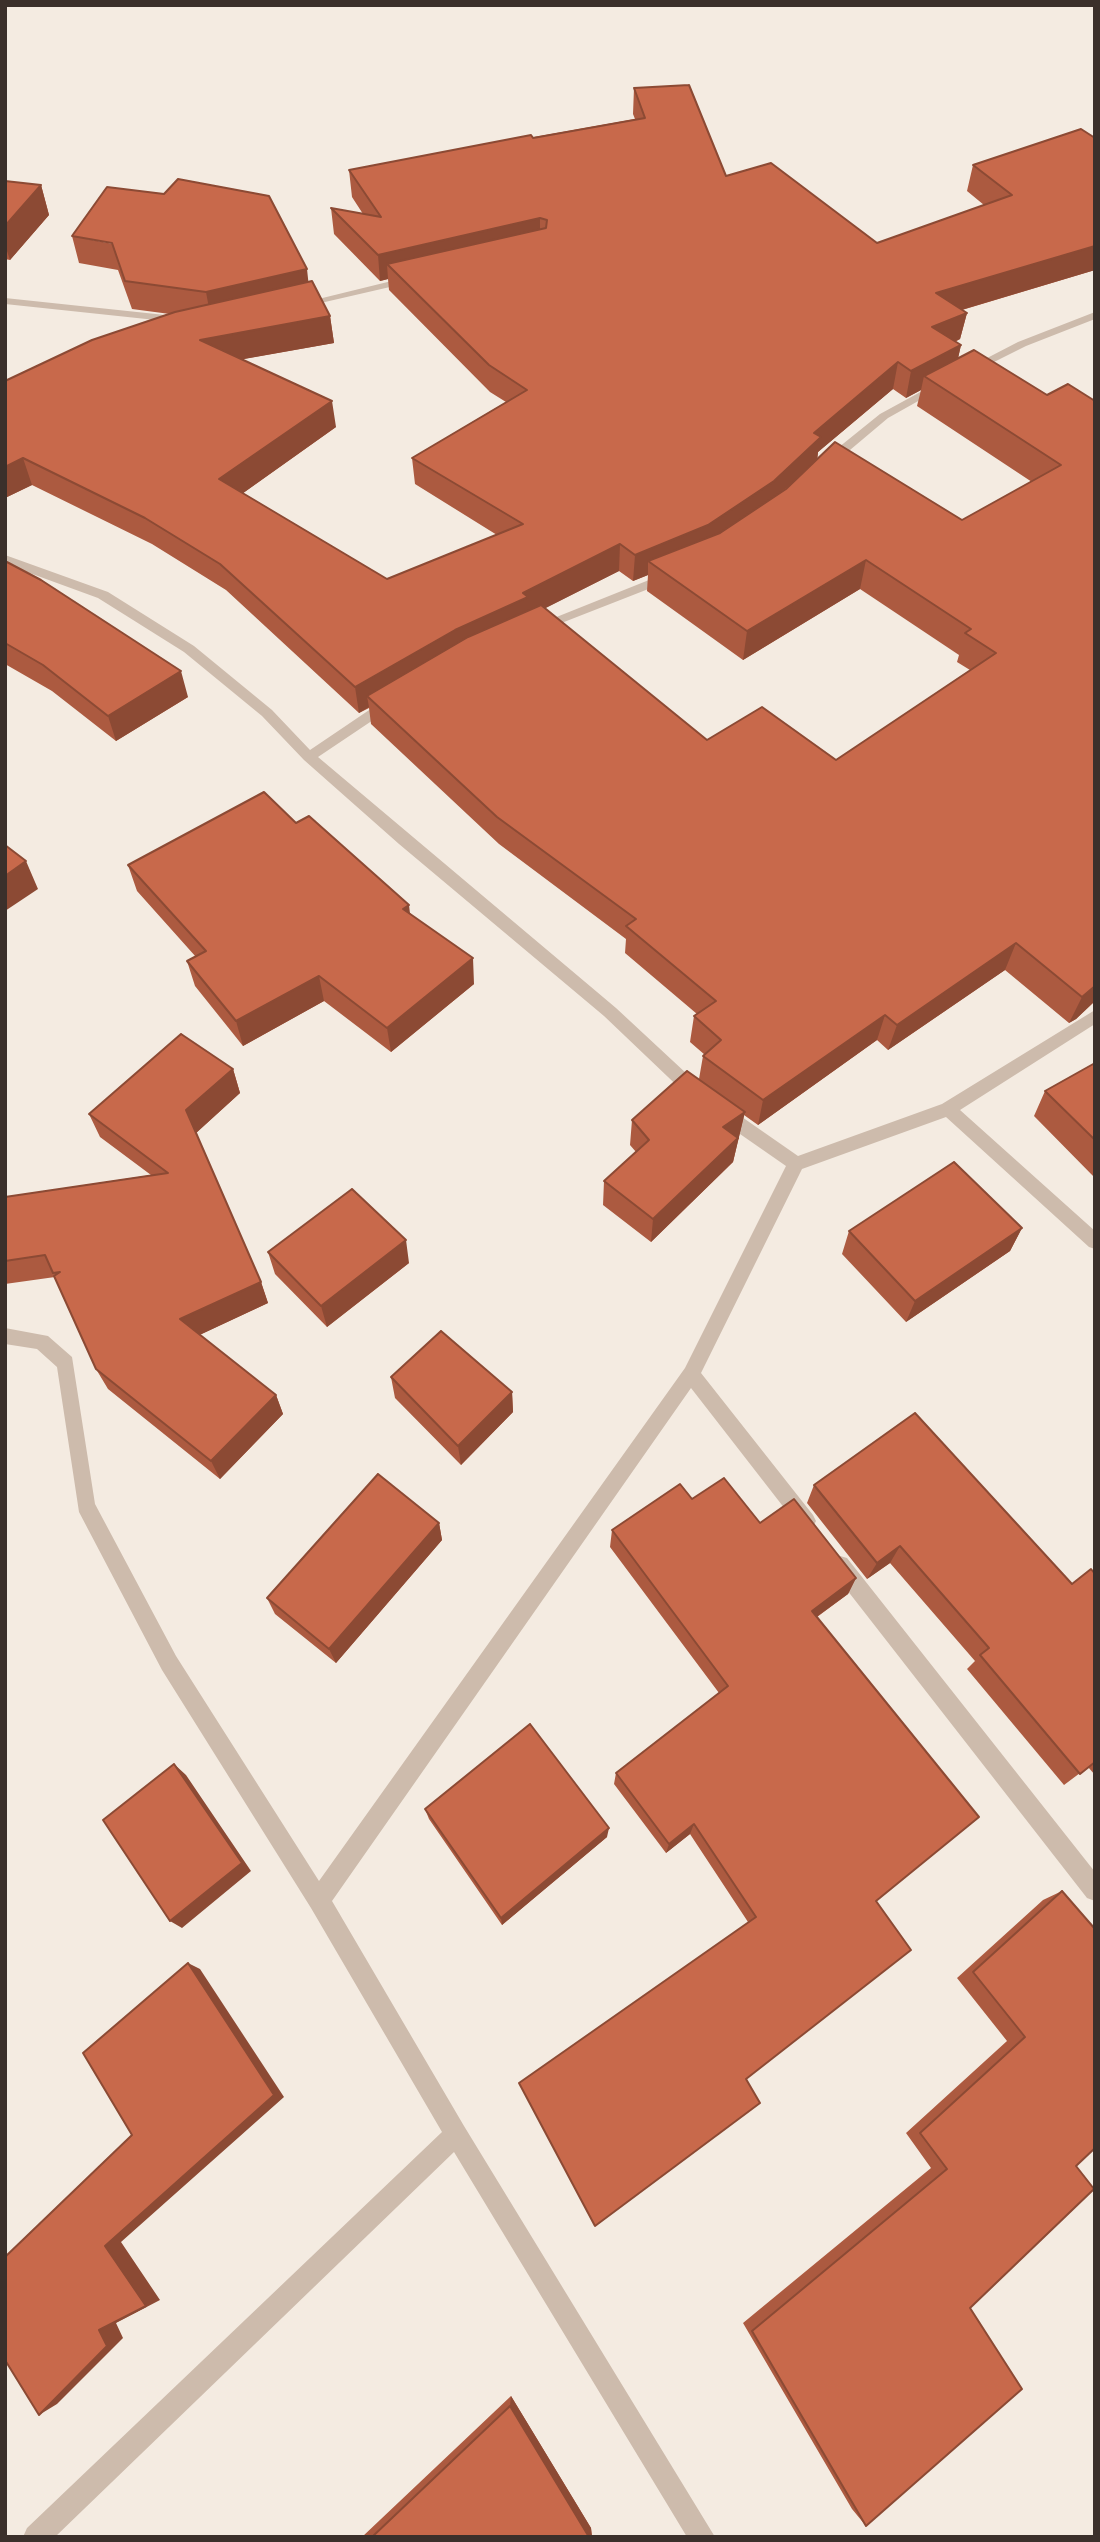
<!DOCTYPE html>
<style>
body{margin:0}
#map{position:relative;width:1100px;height:2542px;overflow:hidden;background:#f4ebe1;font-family:"Varela Round",sans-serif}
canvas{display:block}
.frame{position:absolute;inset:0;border:7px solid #3b302b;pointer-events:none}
</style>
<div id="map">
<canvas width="1100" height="2542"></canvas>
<div class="frame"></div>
</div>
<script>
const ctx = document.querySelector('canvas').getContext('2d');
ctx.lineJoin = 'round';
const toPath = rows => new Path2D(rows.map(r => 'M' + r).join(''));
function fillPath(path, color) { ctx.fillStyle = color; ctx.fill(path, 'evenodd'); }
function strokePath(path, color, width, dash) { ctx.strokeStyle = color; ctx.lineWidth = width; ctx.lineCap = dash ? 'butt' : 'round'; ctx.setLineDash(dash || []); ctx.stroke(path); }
const minor = toPath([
 [412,276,417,279,416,281,299,308,294,305,412,276],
 [5,298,184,317,190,320,184,323,5,304,5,298],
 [1095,312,1095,319,1026,346,974,372,964,370,1018,342,1095,312],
 [935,384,945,386,888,418,831,466,823,466,823,460,880,414,935,384],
 [5,555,108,592,194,646,272,710,310,750,384,700,394,700,394,706,318,757,616,1008,701,1087,703,1092,701,1097,689,1097,604,1016,399,844,304,760,262,716,184,652,98,598,5,564,5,555],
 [669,572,675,576,674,579,541,631,536,632,529,628,669,572],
 [1095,1010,1095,1024,960,1110,1095,1231,1095,1249,1089,1247,946,1117,802,1169,701,1373,813,1515,816,1521,813,1527,806,1530,799,1527,691,1388,332,1901,464,2126,715,2537,687,2537,454,2152,55,2537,23,2537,27,2528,442,2132,311,1908,162,1670,79,1512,57,1367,37,1349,5,1344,5,1328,48,1336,72,1357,95,1504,176,1656,319,1881,685,1368,786,1166,717,1118,715,1113,717,1108,729,1108,798,1156,942,1104,1095,1010],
 [840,1556,847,1558,1095,1872,1095,1901,1087,1898,833,1572,830,1565,833,1558,840,1556]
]);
const wall = toPath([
 [634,88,726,176,877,243,984,205,967,191,973,165,1095,138,1095,270,962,310,967,313,960,339,955,342,961,345,958,358,1047,395,1068,384,1095,1001,1076,1019,1069,1023,1005,970,888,1050,877,1040,758,1125,744,1115,733,1162,651,1242,603,1205,604,1181,636,1152,630,1145,632,1120,699,1079,703,1056,705,1055,690,1042,694,1016,697,1014,625,953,626,939,499,844,371,724,369,708,359,713,226,590,152,544,32,485,5,498,5,381,170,314,132,309,118,270,79,263,72,236,308,282,330,316,334,343,243,359,336,427,243,493,387,579,497,535,415,484,412,458,506,402,490,392,389,290,388,279,380,281,334,234,331,208,363,214,352,197,349,170,635,119,633,114],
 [893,389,906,398,921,390,917,406,1032,482,962,520,817,459,818,452],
 [619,571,633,581,648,575,647,591,743,660,860,589,959,655,957,662,970,670,836,760,707,740,545,608],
 [5,181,41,185,49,215,10,260,5,259],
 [5,561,188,697,116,741,52,691,5,664],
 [296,823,410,913,474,984,391,1052,324,1001,243,1046,195,986,187,961,196,957,137,891,128,865],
 [1095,1063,1095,1178,1034,1116,1045,1091],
 [233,1069,240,1093,196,1133,261,1282,268,1303,199,1335,276,1395,283,1414,220,1479,108,1389,96,1369,55,1277,5,1284,5,1197,151,1175,100,1137,89,1114],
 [1022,1228,1010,1251,906,1322,842,1254,849,1231],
 [268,1252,409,1263,327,1327,275,1274],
 [391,1377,512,1392,513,1412,461,1465,395,1398],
 [814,1485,1072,1584,1095,1574,1095,1775,1088,1767,1064,1785,967,1669,975,1661,890,1563,867,1579,807,1503],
 [692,1499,760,1523,856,1578,848,1594,817,1617,876,1901,746,2079,595,2226,748,1922,690,1834,666,1853,614,1784,616,1773,719,1693,610,1547,612,1530],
 [439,1523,442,1540,336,1663,275,1614,267,1598],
 [425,1809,607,1837,502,1925,429,1819],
 [1062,1891,1076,2166,970,2308,866,2526,852,2509,743,2323,931,2168,906,2133,1007,2041,957,1978,1043,1900],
 [511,2396,591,2528,592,2537,362,2537]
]);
const shadedWall = toPath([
 [41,185,49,215,10,260,5,245,5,226],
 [540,218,540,244,387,264,388,279,380,281,378,255],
 [1095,246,1095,270,931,319,936,293],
 [307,269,310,297,211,319,206,292],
 [967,313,960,339,926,354,932,327],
 [330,316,334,343,205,366,200,340],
 [961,345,955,372,924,376,921,390,906,398,911,371],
 [898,362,893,389,818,452,817,463,706,552,648,561,648,575,633,581,635,555,814,433],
 [332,401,336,427,225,506,219,479],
 [23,458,32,485,5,498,5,467],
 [620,544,619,571,528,617,367,696,369,707,359,713,355,687,455,630,523,593],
 [866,560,860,589,743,660,747,631],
 [181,671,188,697,116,741,108,716],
 [26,861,38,889,5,911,5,876],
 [409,905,412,931,403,909],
 [1016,943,1005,970,888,1050,897,1025],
 [473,958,474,984,391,1052,387,1028],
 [319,976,324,1001,243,1046,236,1021],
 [1095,986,1095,1001,1076,1019,1069,1023,1082,997],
 [885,1015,877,1040,758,1125,763,1100],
 [233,1069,240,1093,195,1134,186,1110],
 [745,1112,733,1162,651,1242,653,1219,723,1127],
 [1022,1228,1010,1251,906,1322,915,1301],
 [406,1240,409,1263,327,1327,321,1306],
 [261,1282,268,1303,189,1340,180,1319],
 [512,1392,513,1412,461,1465,458,1446],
 [276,1395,283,1414,220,1479,211,1461],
 [439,1523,442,1540,336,1663,329,1649],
 [900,1546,890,1563,867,1579,877,1563],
 [856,1578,848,1594,804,1626,812,1611],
 [174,1764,186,1775,251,1871,182,1928,170,1921],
 [694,1824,690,1834,666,1853,669,1844],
 [609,1828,607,1837,502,1925,501,1918],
 [188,1963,200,1969,284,2097,121,2242,160,2300,116,2323,123,2338,57,2404,39,2415,99,2330,105,2246],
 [511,2396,591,2528,592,2537,589,2537,510,2406]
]);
const building = toPath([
 [689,85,726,176,771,163,877,243,1012,195,973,165,1081,129,1095,138,1095,246,936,293,967,313,932,327,961,345,911,371,898,362,814,433,821,437,774,481,708,525,635,555,620,544,523,593,528,597,455,630,355,687,220,564,145,518,23,458,5,467,5,381,92,340,175,312,312,281,330,316,200,340,332,401,219,479,387,579,523,524,412,458,527,390,489,365,387,264,546,228,547,220,540,218,378,255,331,208,381,217,349,170,531,135,533,138,645,118,634,88,689,85],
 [178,179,269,196,307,269,206,292,125,281,112,243,72,236,107,187,164,194,178,179],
 [5,181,41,185,5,226,5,181],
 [974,350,1047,395,1068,384,1095,401,1095,899,1094,900,1095,901,1095,986,1082,997,1016,943,897,1025,885,1015,763,1100,703,1056,721,1040,694,1016,716,1001,626,926,636,919,497,817,367,696,468,637,541,605,707,740,762,707,836,760,996,653,965,633,971,629,866,560,747,631,648,561,720,533,786,489,835,442,962,520,1061,465,924,376,974,350],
 [5,561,41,580,181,671,108,716,43,665,5,643,5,561],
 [264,792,296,823,309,816,409,905,403,909,473,958,387,1028,319,976,236,1021,187,961,206,951,128,865,264,792],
 [5,845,26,861,5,876,5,845],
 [181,1034,233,1069,186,1110,261,1282,180,1319,276,1395,211,1461,96,1369,54,1276,60,1272,53,1273,45,1255,5,1261,5,1197,168,1173,89,1114,181,1034],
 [1095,1063,1095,1140,1045,1091,1095,1063],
 [687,1071,745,1112,723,1127,738,1138,653,1219,604,1181,649,1140,632,1120,687,1071],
 [954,1162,1022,1228,915,1301,849,1231,954,1162],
 [352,1189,406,1240,321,1306,268,1252,352,1189],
 [441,1331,512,1392,458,1446,391,1377,441,1331],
 [915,1413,1072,1584,1091,1569,1095,1574,1095,1762,1080,1774,980,1655,989,1648,900,1546,877,1563,814,1485,915,1413],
 [378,1474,439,1523,329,1649,267,1598,378,1474],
 [724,1478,760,1523,794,1499,856,1578,812,1611,979,1817,876,1901,911,1950,746,2079,760,2103,595,2226,519,2083,756,1917,694,1824,669,1844,616,1773,728,1686,612,1530,680,1484,692,1499,724,1478],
 [530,1724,609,1828,501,1918,425,1809,530,1724],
 [174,1764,242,1863,170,1921,103,1820,174,1764],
 [1062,1891,1095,1929,1095,2148,1076,2166,1094,2189,970,2308,1022,2389,866,2526,752,2331,947,2169,920,2133,1025,2037,973,1972,1062,1891],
 [188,1963,274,2095,105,2246,146,2306,99,2330,107,2346,39,2415,5,2360,5,2257,132,2135,83,2053,188,1963],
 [510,2406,589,2537,372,2537,510,2406]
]);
fillPath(minor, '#cdbbac');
fillPath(wall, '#ac5a40');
fillPath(shadedWall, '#8c4a34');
fillPath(building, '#c8694b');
strokePath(building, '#8c4a34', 2);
</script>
